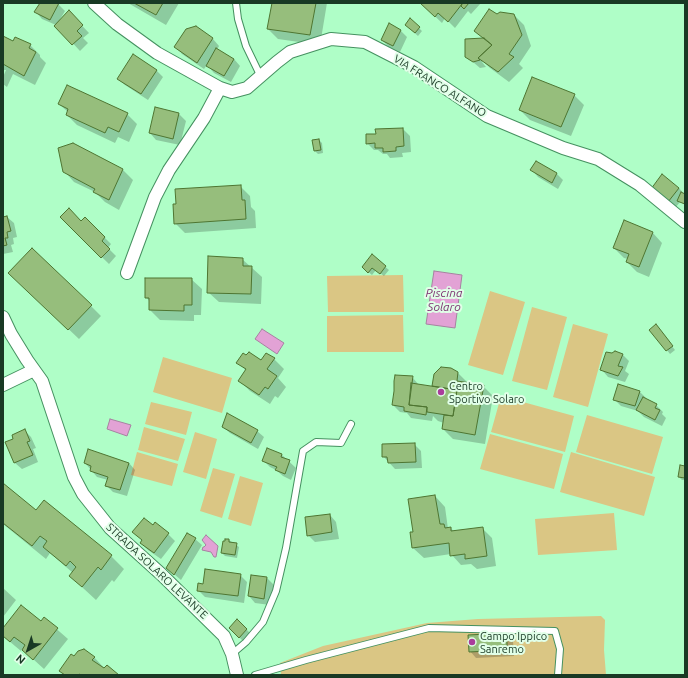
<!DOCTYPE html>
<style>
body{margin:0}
#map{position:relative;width:688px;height:678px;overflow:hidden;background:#affec7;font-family:Ubuntu,sans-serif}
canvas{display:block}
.frame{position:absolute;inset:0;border:4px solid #193924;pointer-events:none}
.north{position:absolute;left:8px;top:630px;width:40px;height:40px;-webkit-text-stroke:3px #e1ffe8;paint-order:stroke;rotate:219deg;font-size:11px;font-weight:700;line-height:16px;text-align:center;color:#193924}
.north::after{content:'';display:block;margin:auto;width:14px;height:18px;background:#193924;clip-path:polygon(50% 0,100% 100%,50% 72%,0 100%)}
</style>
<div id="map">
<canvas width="688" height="678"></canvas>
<div class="frame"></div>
<div class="north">N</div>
</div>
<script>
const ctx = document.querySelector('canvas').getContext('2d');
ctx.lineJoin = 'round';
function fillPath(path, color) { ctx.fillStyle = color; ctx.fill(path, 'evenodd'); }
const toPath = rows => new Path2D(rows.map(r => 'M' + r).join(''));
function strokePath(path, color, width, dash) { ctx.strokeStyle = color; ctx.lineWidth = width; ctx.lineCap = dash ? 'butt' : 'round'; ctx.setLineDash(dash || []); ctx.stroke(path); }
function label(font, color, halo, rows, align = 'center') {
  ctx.font = font + ' Ubuntu,sans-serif'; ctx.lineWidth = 4; ctx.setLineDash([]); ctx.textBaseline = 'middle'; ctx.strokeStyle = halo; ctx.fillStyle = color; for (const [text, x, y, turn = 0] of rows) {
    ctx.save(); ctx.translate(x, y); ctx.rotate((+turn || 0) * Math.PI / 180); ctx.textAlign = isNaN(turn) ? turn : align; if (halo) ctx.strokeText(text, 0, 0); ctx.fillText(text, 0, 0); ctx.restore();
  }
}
const green = toPath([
 [403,275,404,312,328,312,327,276],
 [490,291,525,302,503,375,468,365],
 [532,307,567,317,547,390,512,381],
 [403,315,404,352,327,352,327,316],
 [573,324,608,334,588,407,553,397],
 [163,357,232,378,222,413,153,392],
 [501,396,574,416,565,452,491,432],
 [151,402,192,412,186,435,145,424],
 [587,415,663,437,652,474,576,452],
 [144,427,185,439,178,461,138,450],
 [195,432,217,439,206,479,183,472],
 [490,434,563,454,554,489,480,469],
 [137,452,178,464,172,486,131,475],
 [571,452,655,477,644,516,560,492],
 [213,468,235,474,222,518,200,511],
 [240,476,263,483,251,526,228,519],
 [614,513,617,550,538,555,535,519],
 [601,616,605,620,604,650,606,675,281,675,280,663,323,646,427,623,478,619]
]);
const water = toPath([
 [434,271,462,275,455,328,426,324,434,271],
 [262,329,284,343,277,354,255,339,262,329],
 [110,419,131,425,127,436,107,429,110,419],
 [206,535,218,546,216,557,214,557,211,552,202,550,203,547,204,547,206,545,202,540,206,535]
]);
const shadow = toPath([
 [41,3,58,4,65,11,59,21,69,12,89,33,83,38,88,43,80,51,56,25,42,19,36,12],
 [128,3,179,3,166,25],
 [273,3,327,3,320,45,278,39,268,29],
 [421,3,481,3,471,14,468,11,455,28,445,18,442,23],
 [514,15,524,25,531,46,519,64,523,68,509,82,490,68,483,61,482,62,486,67,480,68,466,56,484,39,475,31],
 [410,20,422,31,418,36,409,28],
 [195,27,213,39,219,46,217,50,234,59,240,66,231,82,214,73,207,65,204,69,182,54,176,47],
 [401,31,407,37,400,52,388,46,382,40],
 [3,37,13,42,30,45,40,55,40,57,46,63,35,85,13,74,7,87,3,84,3,77,6,70,4,70,3,73],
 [156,70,163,77,148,100,125,85,118,79],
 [574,95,584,105,571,136,530,120,520,110],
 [59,104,127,114,137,124,129,142,118,137,115,143,77,125,67,115,68,112],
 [156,109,179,114,186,121,180,145,156,140,150,133],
 [403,129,410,136,411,152,402,153,403,157,390,158,387,154,383,154,378,150,374,150,367,143,377,135],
 [319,140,322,143,323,153,318,154,315,151,313,141],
 [73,144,123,170,133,180,119,210,105,202,95,192,74,182,64,171],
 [537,162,557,174,563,180,558,189,538,177,532,170],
 [240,186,250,196,251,207,255,211,256,228,185,233,175,223,177,204],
 [679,188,685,195,685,205,680,202,675,208,658,195],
 [7,217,14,223,17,237,13,238,14,244,11,245,13,252,3,254,3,218],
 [61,217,81,222,85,218,111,244,108,248,116,256,109,264],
 [652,232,662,243,649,277,637,272,627,262,628,259,624,258,614,248],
 [372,256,389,270,384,276,376,270,372,275,366,270],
 [242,259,262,277,261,304,219,302,208,292],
 [191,279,202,289,201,315,194,315,194,321,160,320,150,310,150,302,146,297],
 [20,283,91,306,101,316,79,339],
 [658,329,675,350,670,354,651,330],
 [622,354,629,361,625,371,629,374,625,382,608,377,602,370],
 [274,359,284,369,278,378,286,387,278,398,275,396,270,404,250,391,240,381,246,371,238,362],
 [458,373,468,383,483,386,493,396,485,444,453,439,443,429,444,423,438,421,433,416,432,421,411,418,407,413,400,412,393,405,412,377,419,385,433,387,435,374],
 [639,391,646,398,645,400,656,405,663,412,662,414,666,418,662,426,644,417,638,411,621,406,614,399],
 [223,427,257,431,264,437,258,449,230,433],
 [25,431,31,437,36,448,33,449,38,462,22,469,15,463,6,443,15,439],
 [414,444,421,451,422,468,395,469,383,456],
 [268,449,282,455,296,468,291,480,283,476,276,470,270,467,263,460],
 [85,463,129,463,135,470,127,496,113,492,106,485,108,480,97,477],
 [685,467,685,480,682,480,679,477],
 [3,484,36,512,111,556,124,569,114,582,112,580,96,600,70,576,73,573,50,553,46,559,3,524],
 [435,496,445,507,448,529,451,528,454,532,482,528,492,538,496,566,477,569,471,564,461,565,451,554,424,558,413,548,411,533,414,533],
 [330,515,336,522,339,539,315,542,308,535],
 [153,526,168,534,175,541,161,559,148,550,141,543,143,541,133,532],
 [195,539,202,545,181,580,174,574],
 [229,540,239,547,237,558,225,556,222,553,225,543],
 [240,575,247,582,244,603,205,597,198,590,204,585],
 [252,576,267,578,274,585,270,605,255,603,249,596],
 [3,588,16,600,3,617],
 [44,618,68,639,44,669,22,649,21,651,3,636,3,630,41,622],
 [237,620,250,633,243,641,230,628],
 [506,634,513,641,514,656,476,658,470,651],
 [74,657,94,657,105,669,107,667,119,675,65,675,60,671]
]);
const building = toPath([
 [40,3,59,3,50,20,34,12,40,3],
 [134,3,163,3,156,15,134,3],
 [272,3,316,3,310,35,267,29,272,3],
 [420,3,461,3,462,4,448,22,438,13,435,17,420,3],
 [461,3,469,3,464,9,461,6,462,4,461,3],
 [489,9,497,14,500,12,514,14,522,35,509,54,514,57,498,72,478,58,492,45,474,31,489,9],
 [69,10,83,25,77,31,82,36,72,45,54,26,69,10],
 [410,18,420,27,415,33,405,25,410,18],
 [389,23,401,30,393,46,381,40,389,23],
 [196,26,213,38,197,63,174,47,186,29,196,26],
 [3,36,13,41,15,37,31,44,29,48,36,52,24,76,3,64,3,36],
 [484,38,492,45,478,58,480,60,473,62,465,57,465,39,484,38],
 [216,48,234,59,224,76,206,66,216,48],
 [133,54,157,70,141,94,117,79,133,54],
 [532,77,575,94,561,127,519,110,532,77],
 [67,85,128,113,119,132,108,127,105,133,66,115,68,109,58,104,67,85],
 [155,107,179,113,173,139,149,133,155,107],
 [403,128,404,146,396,147,396,151,383,152,383,148,375,148,375,143,366,144,366,134,376,134,375,129,403,128],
 [319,139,321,150,314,151,312,140,319,139],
 [73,143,123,169,109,200,93,192,95,189,63,172,58,148,73,143],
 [536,161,557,173,552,183,530,170,536,161],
 [662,174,679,188,668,202,651,189,662,174],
 [241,185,242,200,245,200,246,219,174,224,173,204,176,204,175,189,241,185],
 [681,192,685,194,685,204,677,201,681,192],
 [69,208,81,221,85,217,105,237,102,241,110,249,101,258,60,217,69,208],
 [7,216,11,231,7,232,8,238,5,238,7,245,3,246,3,217,7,216],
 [624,220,653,232,639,267,626,262,629,254,613,248,624,220],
 [32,248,92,305,68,330,8,273,32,248],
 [372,254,386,266,380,274,372,268,368,273,362,267,372,254],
 [208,256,243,258,243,266,252,266,251,294,207,293,208,256],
 [145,278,192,278,192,305,184,305,184,311,149,310,149,298,145,298,145,278],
 [656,324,673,346,666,351,649,330,656,324],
 [615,351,623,354,618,366,623,367,618,376,600,370,606,352,612,353,615,351],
 [249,352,261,360,266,353,275,358,267,369,277,376,268,389,265,387,259,395,238,381,246,369,236,363,243,353,246,355,249,352],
 [441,367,451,368,458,372,457,381,484,385,475,435,442,429,444,415,453,416,457,390,432,386,434,374,441,367],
 [395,375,413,376,409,405,427,407,426,415,404,411,404,407,392,405,394,391,394,381,395,375],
 [411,383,457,390,453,416,427,412,427,407,409,405,411,383],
 [618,384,640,391,635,406,613,400,618,384],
 [643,397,657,404,655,408,660,410,655,420,636,410,643,397],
 [227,413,258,430,251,443,222,427,227,413],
 [25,429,30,441,27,442,33,455,14,463,5,442,13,439,12,435,25,429],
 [415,443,416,462,388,463,387,457,382,457,382,444,415,443],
 [267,448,282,454,281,457,290,460,285,474,275,470,277,467,262,461,267,448],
 [88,449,129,463,120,490,105,486,108,477,90,471,91,466,84,463,88,449],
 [680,465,685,466,685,478,678,477,680,465],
 [3,483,36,510,44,500,112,555,101,570,98,567,82,587,69,576,76,567,70,561,66,566,43,547,47,541,40,536,32,546,3,523,3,483],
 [435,495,440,524,444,524,445,528,451,527,451,531,483,527,487,556,465,559,465,554,450,556,449,543,412,548,410,532,413,532,408,499,435,495],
 [330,514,332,532,307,536,305,517,330,514],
 [144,518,153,525,155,522,169,533,154,553,140,543,142,540,132,532,144,518],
 [187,533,196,538,174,575,166,568,187,533],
 [225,539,229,539,229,542,237,543,235,555,221,553,223,541,225,541,225,539],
 [205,569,241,574,238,596,197,591,198,583,203,584,205,569],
 [251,575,267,577,264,599,248,596,251,575],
 [21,605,41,621,44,617,58,628,33,660,22,650,25,645,14,637,10,642,3,636,3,628,21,605],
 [237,619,247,629,239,638,229,628,237,619],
 [507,633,507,650,469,652,468,635,507,633],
 [84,649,95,657,92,660,104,668,107,665,119,675,81,675,79,674,78,675,65,675,59,671,71,654,74,656,78,651,84,649]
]);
const service = toPath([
 [236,3,238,19,246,46,261,77],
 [232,654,246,642,263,622,276,591,286,548,303,451,316,442,341,443,351,424],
 [255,675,306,660,429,628,555,631,560,649,558,675]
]);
const minor = toPath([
 [94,3,117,24,157,53,220,88,232,92,247,88,277,62,290,52,331,39,365,42,414,67,487,116,563,148,598,159,640,185,685,222],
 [127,273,155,197,169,170,204,118,220,88],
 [3,317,11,334,27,360,42,381,74,477,83,494,110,528,161,574,224,636,232,654,237,675],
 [3,385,34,370]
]);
const markers = [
 [441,392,4,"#aa3c9b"],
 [472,642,4,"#aa3c9b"]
];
const streetNames = [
 ["VIA FRANCO ALFANO",440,86,32],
 ["STRADA SOLARO LEVANTE",157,571,43]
];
const poiNames = [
 ["Centro",449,386],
 ["Sportivo Solaro",449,399],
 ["Campo Ippico",480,636],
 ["Sanremo",480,649]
];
const waterNames = [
 ["Piscina",444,293],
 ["Solaro",444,307]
];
fillPath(green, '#dac684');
fillPath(water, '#e2a2d5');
strokePath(water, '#a682a0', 1);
fillPath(shadow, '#0003');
fillPath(building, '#96be7c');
strokePath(building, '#4e7531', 1);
strokePath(service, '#459160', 8);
strokePath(minor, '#459160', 14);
strokePath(service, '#fff', 6);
strokePath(minor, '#fff', 12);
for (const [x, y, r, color] of markers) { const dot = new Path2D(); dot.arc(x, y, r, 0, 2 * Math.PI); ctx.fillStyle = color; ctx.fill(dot); strokePath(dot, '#e1ffe8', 1.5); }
label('11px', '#193924', '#e1ffe8', streetNames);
label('11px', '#193924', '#e1ffe8', poiNames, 'left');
label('italic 12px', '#7e3473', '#e1ffe8', waterNames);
</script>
